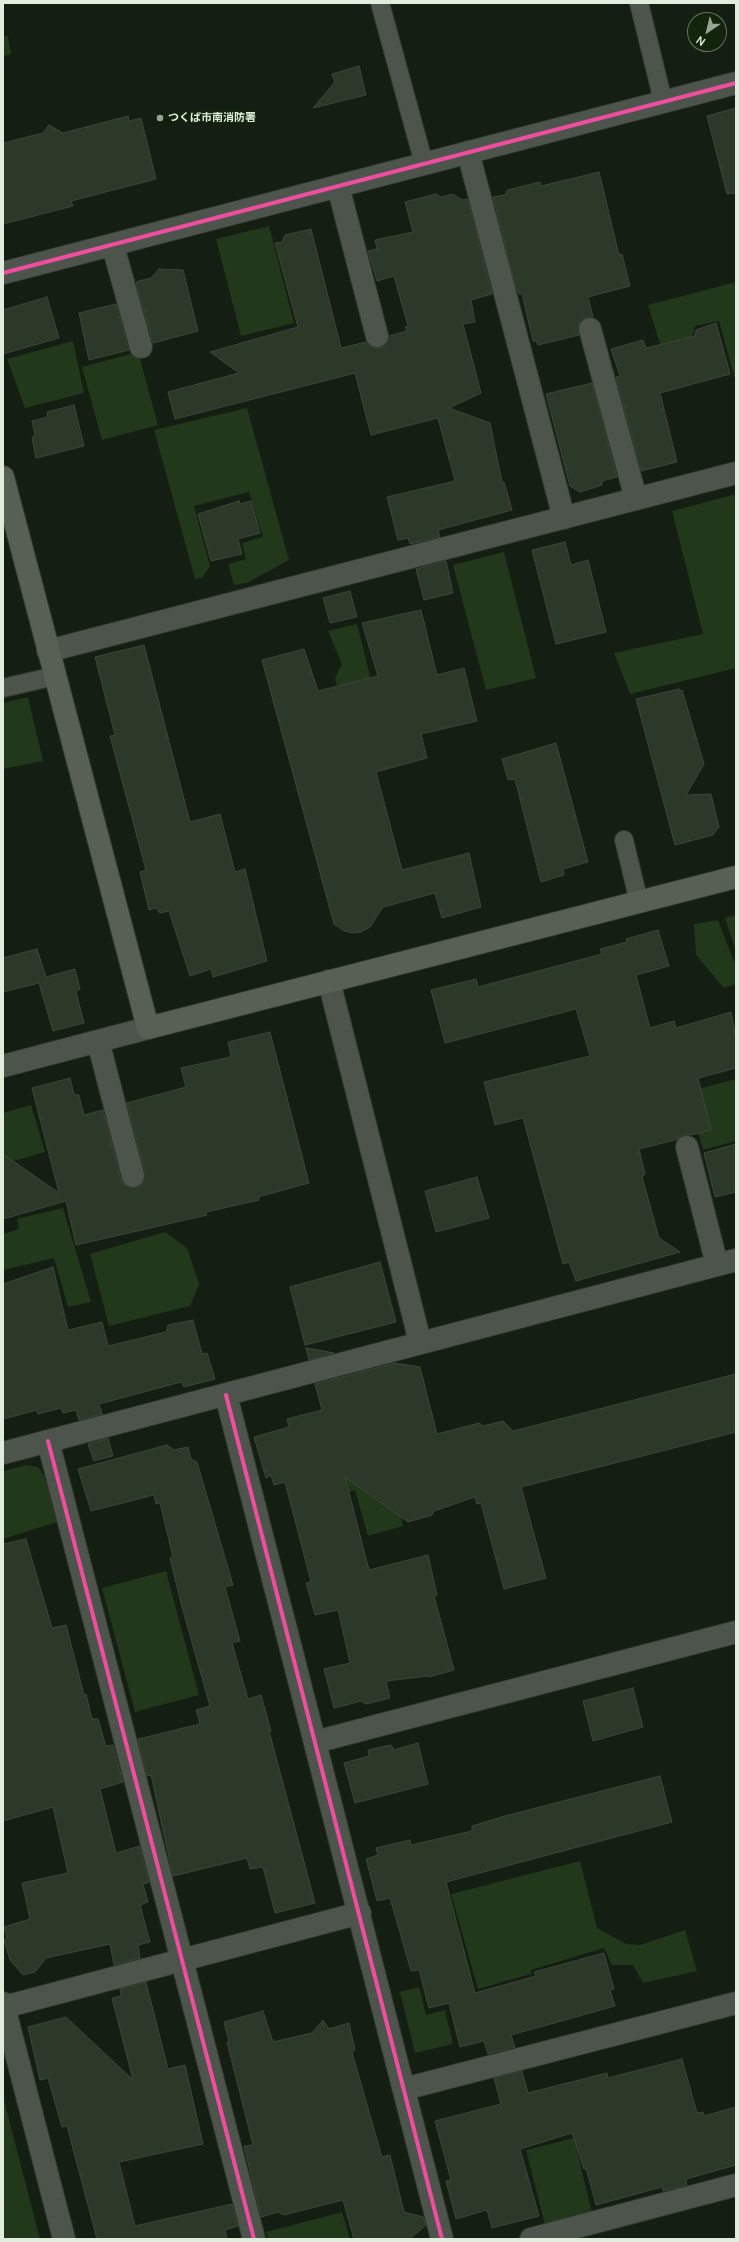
<!DOCTYPE html>
<meta charset="utf-8">
<style>
body{margin:0}
#map{position:relative;width:739px;height:2242px;overflow:hidden;background:#151e12;font-family:Manrope,sans-serif}
canvas{display:block}
.frame{position:absolute;inset:0;border:4px solid #e0ecdc;pointer-events:none}
.north{position:absolute;left:687px;top:12px;width:40px;height:40px;box-sizing:border-box;background:#12240c;border:1px solid #64745f;border-radius:50%;rotate:215deg;font-size:11px;font-weight:700;line-height:16px;text-align:center;color:#e0ecdc}
.north::after{content:'';display:block;margin:auto;width:14px;height:18px;background:#99a495;clip-path:polygon(50% 0,100% 100%,50% 72%,0 100%)}
</style>
<div id="map">
<canvas width="739" height="2242"></canvas>
<div class="frame"></div>
<div class="north">N</div>
</div>
<script>
const ctx = document.querySelector('canvas').getContext('2d');
ctx.lineJoin = 'round';
function fillPath(path, color) { ctx.fillStyle = color; ctx.fill(path, 'evenodd'); }
const toPath = rows => new Path2D(rows.map(r => 'M' + r).join(''));
function strokePath(path, color, width, dash) { ctx.strokeStyle = color; ctx.lineWidth = width; ctx.lineCap = dash ? 'butt' : 'round'; ctx.setLineDash(dash || []); ctx.stroke(path); }
function label(font, color, halo, rows, align = 'center') {
  ctx.font = font + ' Manrope,"Noto Sans JP",sans-serif'; ctx.lineWidth = 4; ctx.setLineDash([]); ctx.textBaseline = 'middle'; ctx.strokeStyle = halo; ctx.fillStyle = color; for (const [text, x, y, turn = 0] of rows) {
    ctx.save(); ctx.translate(x, y); ctx.rotate((+turn || 0) * Math.PI / 180); ctx.textAlign = isNaN(turn) ? turn : align; if (halo) ctx.strokeText(text, 0, 0); ctx.fillText(text, 0, 0); ctx.restore();
  }
}
const green = toPath([
 [8,36,11,54,3,56,3,37],
 [269,226,294,323,241,336,216,239],
 [736,282,736,383,719,321,695,326,692,337,660,344,648,305],
 [73,341,84,393,25,408,7,359],
 [138,352,158,425,102,440,82,367],
 [247,408,289,560,247,583,234,585,228,564,246,559,242,543,263,537,249,492,194,506,210,566,202,578,195,579,154,430],
 [736,494,736,668,630,694,614,653,703,634,672,511],
 [504,552,536,678,486,690,453,565],
 [357,624,379,712,346,720,335,678,342,664,328,631],
 [28,697,43,761,3,769,3,703],
 [736,915,736,951,725,918],
 [718,920,736,967,736,984,724,988,696,955,694,924],
 [736,1079,736,1141,703,1150,687,1092],
 [31,1105,45,1152,3,1164,3,1113],
 [63,1208,91,1302,68,1307,54,1258,3,1270,3,1234,19,1229,17,1219],
 [165,1232,187,1248,199,1284,190,1306,109,1326,90,1254],
 [27,1465,38,1467,45,1477,57,1522,3,1539,3,1471],
 [355,1468,388,1471,403,1526,368,1536,355,1490,312,1501],
 [166,1571,199,1695,135,1712,102,1588],
 [580,1861,597,1928,626,1944,640,1945,685,1930,697,1971,643,1983,633,1965,612,1965,604,1948,531,1970,531,1974,478,1989,451,1894],
 [419,1987,426,2015,445,2010,453,2044,415,2053,400,1992],
 [3,2096,40,2239,3,2239],
 [574,2138,592,2213,545,2225,526,2150],
 [342,2212,350,2239,268,2239,266,2232]
]);
const building = toPath([
 [359,66,366,95,313,108,335,82,332,74,359,66],
 [736,108,736,193,727,194,707,116,736,108],
 [128,116,129,121,141,118,156,179,71,201,73,206,3,224,3,143,43,133,49,125,63,133,128,116],
 [599,172,619,255,622,254,630,286,588,297,593,317,586,317,581,320,578,326,579,335,538,345,536,341,533,341,522,294,519,294,516,288,493,197,505,195,508,190,540,182,541,186,599,172],
 [436,194,441,197,453,194,462,200,468,199,492,294,471,300,475,322,463,324,481,393,449,408,490,423,502,482,504,482,512,510,438,530,440,537,410,544,408,538,398,540,387,497,455,481,438,418,371,435,355,373,175,419,168,392,239,373,210,352,298,327,275,243,282,242,285,235,311,229,341,348,366,342,373,348,380,348,386,345,389,336,407,331,405,327,408,326,394,276,377,281,368,251,377,249,375,240,413,232,405,202,436,194],
 [159,269,183,270,198,331,153,343,136,282,151,278,159,269],
 [47,297,59,338,3,354,3,310,47,297],
 [116,304,129,350,89,360,79,313,116,304],
 [716,323,730,374,660,393,677,462,641,471,616,377,620,376,611,349,643,340,646,348,695,336,696,330,716,323],
 [592,383,617,477,602,481,602,485,580,492,570,486,546,394,592,383],
 [74,405,84,446,36,458,32,438,35,435,32,421,48,417,47,412,74,405],
 [239,501,240,504,251,501,260,533,238,539,242,554,211,561,198,514,239,501],
 [565,542,571,565,588,560,606,632,556,644,532,550,565,542],
 [446,561,453,593,424,600,416,569,446,561],
 [350,591,357,617,330,623,323,598,350,591],
 [421,610,437,675,464,668,477,721,421,734,427,758,376,772,402,870,469,853,481,907,442,918,435,893,383,907,370,927,361,932,353,933,344,931,334,924,262,660,304,649,318,691,378,676,362,623,421,610],
 [144,645,190,822,220,814,235,872,245,869,267,961,213,977,211,969,190,976,169,911,160,913,156,908,149,910,140,872,146,870,110,736,115,735,95,657,144,645],
 [679,689,679,691,682,690,704,764,686,795,711,794,719,827,713,835,675,845,636,699,679,689],
 [556,743,588,862,563,869,564,875,541,882,515,779,508,780,502,759,556,743],
 [658,930,669,966,636,975,650,1028,674,1021,676,1028,731,1012,736,1038,736,1068,698,1078,711,1130,691,1135,684,1135,678,1139,639,1149,645,1174,642,1177,659,1238,680,1252,576,1281,569,1262,563,1264,523,1118,495,1125,484,1082,590,1056,576,1009,445,1043,431,990,476,979,478,987,602,954,600,949,627,942,626,939,658,930],
 [37,949,46,977,75,969,80,989,76,992,84,1023,53,1031,39,983,3,992,3,958,37,949],
 [270,1032,309,1183,258,1197,259,1200,206,1212,207,1215,76,1245,66,1201,3,1219,3,1154,59,1193,32,1088,70,1078,74,1094,79,1095,84,1115,103,1110,121,1180,124,1185,136,1188,142,1185,145,1173,127,1103,186,1087,181,1068,231,1057,228,1042,270,1032],
 [736,1144,736,1192,715,1197,704,1153,736,1144],
 [477,1177,489,1218,436,1232,425,1191,477,1177],
 [380,1262,396,1322,305,1345,290,1287,380,1262],
 [53,1267,68,1330,102,1322,108,1346,166,1332,168,1325,193,1320,202,1354,207,1353,215,1379,184,1387,181,1382,99,1404,102,1414,79,1420,76,1410,63,1413,61,1408,38,1414,37,1410,3,1419,3,1284,53,1267],
 [306,1348,334,1353,309,1360,306,1348],
 [395,1363,420,1367,437,1434,479,1423,483,1426,503,1421,513,1431,736,1374,736,1432,521,1487,546,1578,504,1589,481,1503,477,1504,475,1497,434,1511,432,1515,408,1522,345,1477,369,1570,428,1555,437,1595,434,1596,454,1670,429,1677,427,1676,386,1681,390,1698,366,1704,361,1701,334,1708,324,1669,350,1663,338,1610,315,1615,306,1583,311,1582,285,1482,274,1485,271,1475,266,1478,254,1437,289,1427,287,1419,322,1410,315,1384,395,1363],
 [108,1438,113,1456,94,1461,88,1444,108,1438],
 [167,1445,174,1450,188,1447,191,1459,197,1462,233,1585,225,1587,240,1641,232,1643,248,1699,261,1695,271,1731,269,1731,315,1903,275,1913,263,1867,250,1869,247,1858,173,1876,151,1775,147,1776,138,1739,200,1724,196,1710,210,1706,182,1607,170,1558,173,1557,160,1503,156,1504,154,1495,91,1511,78,1469,167,1445],
 [26,1539,52,1628,66,1625,84,1695,86,1694,92,1719,98,1719,106,1746,113,1745,123,1782,100,1789,116,1853,140,1846,149,1882,143,1884,148,1902,140,1905,150,1942,138,1945,140,1958,114,1965,110,1944,46,1958,35,1972,23,1975,10,1960,4,1940,7,1938,4,1927,30,1919,22,1883,68,1873,53,1807,3,1821,3,1544,26,1539],
 [633,1688,643,1727,593,1741,583,1701,633,1688],
 [418,1743,428,1784,355,1803,344,1763,369,1756,368,1750,391,1745,394,1750,418,1743],
 [660,1776,672,1822,446,1882,475,1993,536,1976,534,1972,604,1953,614,1989,610,1990,615,2006,511,2035,515,2047,488,2054,484,2041,460,2047,449,2003,429,2008,419,1970,411,1971,390,1898,377,1901,366,1859,378,1855,376,1848,410,1840,411,1845,472,1831,472,1826,505,1816,660,1776],
 [146,1982,168,2069,185,2065,203,2144,119,2162,135,2226,232,2204,238,2226,225,2230,227,2239,97,2239,67,2126,62,2127,48,2078,40,2080,28,2027,66,2017,133,2080,112,1998,121,1996,120,1989,146,1982],
 [263,2011,273,2042,312,2033,323,2020,329,2029,349,2023,355,2050,352,2052,382,2157,390,2155,404,2212,423,2217,426,2225,410,2239,354,2239,343,2200,284,2215,278,2212,261,2217,244,2146,253,2145,227,2042,229,2042,224,2022,263,2011],
 [682,2059,697,2113,703,2112,704,2116,736,2107,736,2165,686,2179,687,2185,663,2191,662,2187,596,2205,586,2168,584,2169,572,2133,520,2149,539,2216,492,2228,487,2210,456,2219,446,2181,451,2180,435,2121,501,2104,494,2078,522,2071,528,2093,607,2073,608,2078,682,2059]
]);
const lane = toPath([
 [380,3,424,164],
 [639,3,663,101],
 [3,688,55,676],
 [624,840,639,902]
]);
const street = toPath([
 [468,152,564,518],
 [338,186,377,336],
 [113,246,141,347],
 [3,273,736,83],
 [590,329,636,499],
 [48,651,736,473],
 [329,981,420,1342],
 [98,1041,133,1176],
 [3,1066,148,1028],
 [687,1147,717,1265],
 [226,1395,442,2239],
 [48,1441,254,2239],
 [3,1453,736,1260],
 [315,1742,736,1632],
 [3,2003,64,2239],
 [4,2007,360,1913],
 [404,2089,736,2003],
 [531,2239,736,2185]
]);
const secondary = toPath([
 [3,477,148,1028,736,877]
]);
const cycleway = toPath([
 [3,273,736,83],
 [226,1395,442,2239],
 [48,1441,254,2239]
]);
const markers = [
 [160,118,4,"#99a495"]
];
const poiNames = [
 ["つくば市南消防署",168,118]
];
fillPath(green, '#21381a');
fillPath(building, '#2c3828');
strokePath(building, '#3e463c', 1);
strokePath(lane, '#323a2f', 20);
strokePath(street, '#323a2f', 24);
strokePath(secondary, '#323a2f', 24);
strokePath(lane, '#4d544b', 18);
strokePath(street, '#4d544b', 22);
strokePath(secondary, '#585f55', 22);
strokePath(cycleway, '#ef4d9e', 4);
for (const [x, y, r, color] of markers) { const dot = new Path2D(); dot.arc(x, y, r, 0, 2 * Math.PI); ctx.fillStyle = color; ctx.fill(dot); strokePath(dot, '#12240c', 1.5); }
label('bold 11px', '#e0ecdc', '#12240c', poiNames, 'left');
</script>
